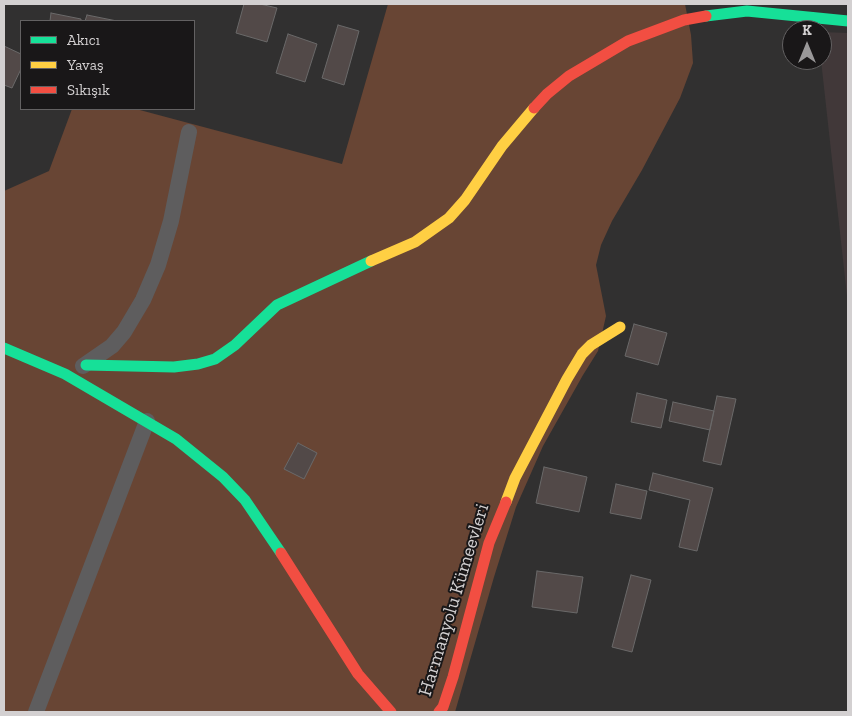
<!DOCTYPE html>
<meta charset="utf-8">
<style>
body{margin:0}
#map{position:relative;width:852px;height:716px;overflow:hidden;background:#313030;font-family:"Zilla Slab",serif}
canvas{display:block}
.frame{position:absolute;inset:0;border:5px solid #d3d0d1;pointer-events:none}
.legend{position:absolute;left:20px;top:20px;width:175px;height:90px;box-sizing:border-box;background:#191718;border:1px solid #636162;margin:0;padding:6px 9px;list-style:none;font-size:15px;color:#d3d0d1}
.legend li{display:flex;align-items:center;gap:10px;height:25px}
.legend b{width:25px;border:1px solid #636162}
.north{position:absolute;left:782px;top:20px;width:50px;height:50px;box-sizing:border-box;background:#191718;border:1px solid #636162;border-radius:50%;rotate:0deg;font-size:14px;font-weight:700;line-height:20px;text-align:center;color:#d3d0d1}
.north::after{content:'';display:block;margin:auto;width:18px;height:22px;background:#9a9899;clip-path:polygon(50% 0,100% 100%,50% 72%,0 100%)}
</style>
<div id="map">
<canvas width="852" height="716"></canvas>
<div class="frame"></div>
<ul class="legend">
<li><b style="height:6px;background:#16e098"></b>Akıcı</li>
<li><b style="height:6px;background:#ffcf43"></b>Yavaş</li>
<li><b style="height:6px;background:#f24e42"></b>Sıkışık</li>
</ul>
<div class="north">K</div>
</div>
<script>
const ctx = document.querySelector('canvas').getContext('2d');
ctx.lineJoin = 'round';
function fillPath(path, color) { ctx.fillStyle = color; ctx.fill(path, 'evenodd'); }
const toPath = rows => new Path2D(rows.map(r => 'M' + r).join(''));
function strokePath(path, color, width, dash) { ctx.strokeStyle = color; ctx.lineWidth = width; ctx.lineCap = dash ? 'butt' : 'round'; ctx.setLineDash(dash || []); ctx.stroke(path); }
function label(font, color, halo, rows, align = 'center') {
  ctx.font = font + ' "Zilla Slab",serif'; ctx.lineWidth = 4; ctx.setLineDash([]); ctx.textBaseline = 'middle'; ctx.strokeStyle = halo; ctx.fillStyle = color; for (const [text, x, y, turn = 0] of rows) {
    ctx.save(); ctx.translate(x, y); ctx.rotate((+turn || 0) * Math.PI / 180); ctx.textAlign = isNaN(turn) ? turn : align; if (halo) ctx.strokeText(text, 0, 0); ctx.fillText(text, 0, 0); ctx.restore();
  }
}
const built = toPath([
 [822,32,848,33,848,305,821,60]
]);
const green = toPath([
 [388,4,685,4,691,35,693,63,680,98,642,170,612,221,601,245,596,265,606,316,598,351,583,375,543,446,516,507,494,577,455,712,4,712,4,191,49,171,72,109,136,109,342,164]
]);
const building = toPath([
 [244,4,260,4,277,8,267,42,236,33,244,4],
 [51,13,81,19,81,21,50,21,51,13],
 [87,15,117,21,85,21,87,15],
 [338,25,359,31,344,85,322,78,338,25],
 [288,34,317,44,305,82,276,73,288,34],
 [4,46,21,54,21,69,12,88,4,85,4,46],
 [634,324,667,333,658,365,625,356,634,324],
 [637,393,667,400,661,428,631,422,637,393],
 [717,396,736,399,721,465,703,461,717,396],
 [673,402,714,411,710,430,669,421,673,402],
 [298,443,317,453,304,479,284,469,298,443],
 [544,467,587,477,579,512,536,503,544,467],
 [653,473,713,488,697,551,679,547,690,500,649,490,653,473],
 [616,484,647,491,641,519,610,513,616,484],
 [537,571,583,577,577,613,532,607,537,571],
 [631,575,651,580,632,652,612,647,631,575]
]);
const street = toPath([
 [83,366,112,346,124,332,143,300,158,265,171,221,189,132],
 [36,712,147,421]
]);
const fast = toPath([
 [706,16,747,11,848,21],
 [4,348,65,374,176,439,223,477,245,500,281,553],
 [86,365,174,367,198,364,215,359,235,345,277,305,371,261]
]);
const slow = toPath([
 [371,261,415,242,449,218,465,200,502,146,534,108],
 [506,502,515,478,567,379,582,354,591,345,620,327]
]);
const jam = toPath([
 [534,108,547,94,569,76,628,41,684,20,706,16],
 [281,553,358,674,391,712],
 [439,712,443,707,453,677,489,543,506,502]
]);
const streetNames = [
 ["Harmanyolu Kümeevleri",454,600,-73]
];
fillPath(built, '#413839');
fillPath(green, '#684534');
fillPath(building, '#524948');
strokePath(building, '#6a6969', 1);
strokePath(street, '#5e5d5e', 16);
strokePath(fast, '#16e098', 11);
strokePath(slow, '#ffcf43', 11);
strokePath(jam, '#f24e42', 11);
label('19px', '#d3d0d1', '#191718', streetNames);
</script>
